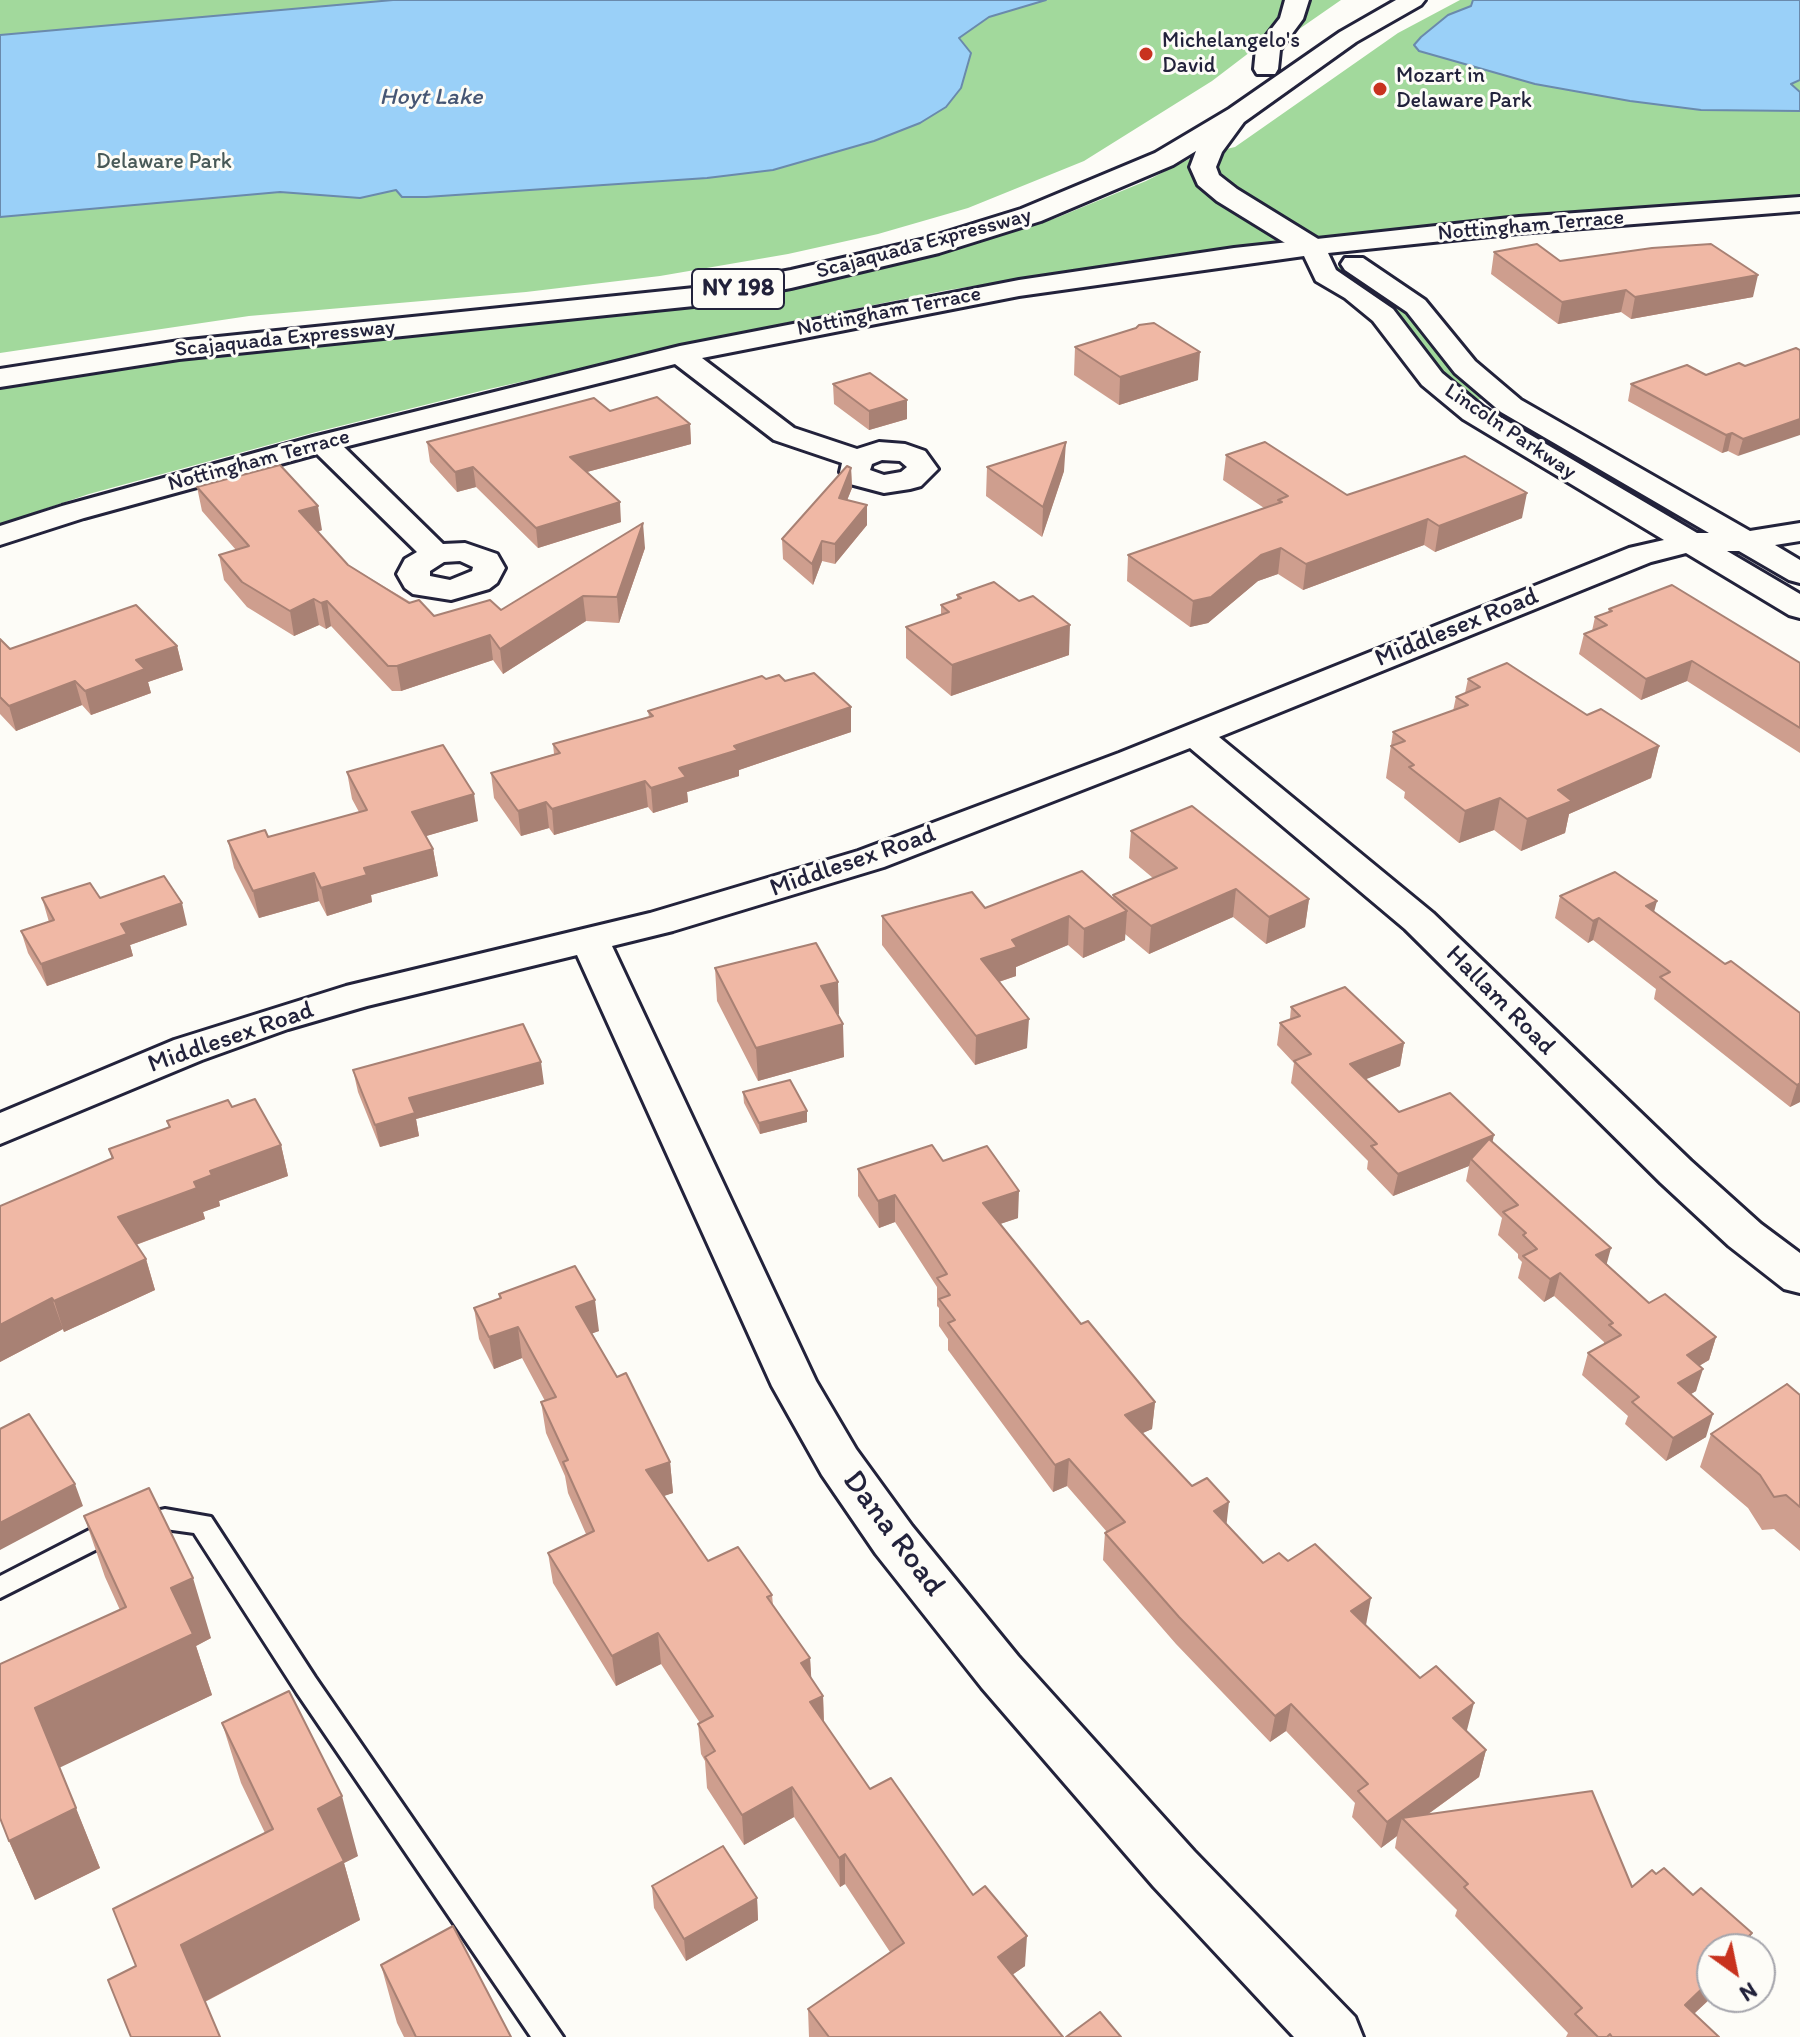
<!DOCTYPE html>
<style>
body{margin:0}
#map{position:relative;width:1800px;height:2037px;overflow:hidden;background:#fdfcf7;font-family:Itim,sans-serif}
canvas{display:block}
.north{position:absolute;left:1696px;top:1933px;width:80px;height:80px;box-sizing:border-box;background:#fdfcf7;border:2px solid #a5a5ac;border-radius:50%;rotate:147deg;font-size:22px;font-weight:700;line-height:32px;text-align:center;color:#22223b}
.north::after{content:'';display:block;margin:auto;width:28px;height:36px;background:#c8321e;clip-path:polygon(50% 0,100% 100%,50% 72%,0 100%)}
</style>
<div id="map">
<canvas width="1800" height="2037"></canvas>
<div class="north">N</div>
</div>
<script>
const ctx = document.querySelector('canvas').getContext('2d');
ctx.lineJoin = 'round';
function fillPath(path, color) { ctx.fillStyle = color; ctx.fill(path, 'evenodd'); }
const toPath = rows => new Path2D(rows.map(r => 'M' + r).join(''));
function strokePath(path, color, width, dash) { ctx.strokeStyle = color; ctx.lineWidth = width; ctx.lineCap = dash ? 'butt' : 'round'; ctx.setLineDash(dash || []); ctx.stroke(path); }
function label(font, color, halo, rows, align = 'center') {
  ctx.font = font + ' Itim,sans-serif'; ctx.lineWidth = 6; ctx.setLineDash([]); ctx.textBaseline = 'middle'; ctx.strokeStyle = halo; ctx.fillStyle = color; for (const [text, x, y, turn = 0] of rows) {
    ctx.save(); ctx.translate(x, y); ctx.rotate((+turn || 0) * Math.PI / 180); ctx.textAlign = isNaN(turn) ? turn : align; if (halo) ctx.strokeText(text, 0, 0); ctx.fillText(text, 0, 0); ctx.restore();
  }
}
const green = toPath([
 [0,0,1341,0,1292,34,1270,31,1254,49,1212,81,1084,161,968,208,878,234,788,254,660,276,526,292,249,316,0,353],
 [1460,0,1800,0,1800,195,1540,215,1245,245,948,290,799,320,489,389,316,432,89,494,0,524,0,389,177,361,273,349,642,314,782,291,938,255,1056,218,1146,181,1193,157,1235,147,1398,33],
 [1335,267,1346,267,1396,295,1487,398,1470,401,1331,269],
 [1511,417,1669,508,1659,512,1501,419]
]);
const water = toPath([
 [393,0,1046,0,989,17,959,38,971,53,961,88,946,107,920,123,874,141,773,170,707,178,426,197,402,197,396,190,360,198,280,192,0,217,0,35,393,0],
 [1473,0,1800,0,1800,80,1791,84,1800,92,1800,111,1701,110,1630,101,1535,84,1419,51,1414,45,1421,37,1448,15,1471,6,1473,0]
]);
const service = toPath([
 [165,1509,211,1517,315,1677,563,2037,531,2037,297,1693,194,1533,165,1529,117,1539,0,1598,0,1576,103,1523,165,1509]
]);
const minor = toPath([
 [1800,197,1800,211,1519,233,1328,253,1336,270,1393,309,1442,373,1483,407,1697,533,1709,533,1501,412,1455,373,1407,312,1345,270,1341,264,1345,258,1363,258,1425,300,1475,361,1521,400,1750,531,1800,523,1800,541,1775,545,1800,560,1800,583,1789,580,1739,551,1727,551,1800,594,1800,618,1789,615,1686,553,1651,562,1219,737,1433,913,1691,1161,1761,1224,1800,1253,1800,1293,1784,1289,1729,1246,1661,1183,1405,929,1190,748,884,867,673,931,612,946,816,1381,856,1449,912,1526,1018,1656,1194,1851,1355,2017,1363,2037,1294,2037,1154,1887,982,1688,876,1554,822,1475,772,1386,577,955,367,1006,288,1029,202,1060,0,1144,0,1113,174,1040,346,986,650,913,858,851,1119,753,1629,548,1664,540,1463,419,1422,385,1373,321,1345,298,1316,281,1304,256,1019,296,702,358,794,428,857,449,879,442,905,444,925,451,938,469,921,486,910,489,884,493,850,484,840,472,842,463,774,440,675,364,344,447,443,544,465,543,497,554,505,568,497,583,489,589,451,600,413,594,405,588,397,574,405,559,417,552,317,454,84,518,0,545,0,526,62,506,313,437,680,346,1019,280,1234,248,1519,217,1800,197],
 [882,460,900,461,907,467,901,472,884,475,870,470,872,464,882,460],
 [460,561,473,567,472,571,450,580,430,576,430,571,444,562,460,561]
]);
const trunk = toPath([
 [1285,0,1309,0,1303,19,1280,50,1278,69,1275,74,1257,74,1254,69,1256,49,1280,18,1285,0],
 [1396,0,1425,0,1421,5,1356,42,1244,122,1222,152,1216,167,1219,175,1237,189,1323,242,1327,248,1323,254,1313,256,1303,254,1217,201,1198,185,1190,167,1196,151,1173,165,1041,221,939,253,791,288,694,306,179,359,0,387,0,369,179,341,694,288,791,270,921,240,1021,209,1155,153,1229,109,1340,32,1396,0]
]);
const wall = toPath([
 [1494,252,1560,261,1753,297,1631,319,1621,312,1558,324,1491,274],
 [1075,347,1198,380,1119,405,1074,375],
 [1796,348,1738,456,1728,451,1722,453,1628,401,1631,384,1706,375,1745,366],
 [833,384,907,419,869,430,834,404],
 [610,411,690,424,691,444,587,472,621,522,538,548,476,487,457,492,430,462,427,442],
 [1226,455,1347,495,1522,518,1435,552,1424,545,1303,590,1278,574,1258,581,1208,623,1190,627,1127,581,1128,555,1264,508,1223,480],
 [987,467,1064,471,1042,537,986,496],
 [851,468,852,488,847,500,867,525,835,564,822,561,813,585,783,559,782,539],
 [197,487,322,530,318,532,348,565,434,616,501,610,645,548,619,623,586,621,503,674,493,660,401,691,392,691,331,626,326,629,319,625,294,636,247,607,224,580,219,555,236,550,202,511],
 [957,595,1019,601,1069,655,951,696,906,658,906,627,941,615,941,605,957,600],
 [1609,609,1800,663,1800,753,1687,681,1641,700,1579,654,1584,634,1592,631,1595,617,1608,613],
 [0,639,10,649,177,646,183,670,148,682,151,693,91,715,82,705,16,731,0,714],
 [766,679,785,681,851,707,851,732,739,770,739,776,687,792,688,802,653,813,648,807,554,835,549,828,521,836,494,798,491,773,554,754,553,744,649,717,648,711],
 [1468,679,1587,715,1659,746,1651,778,1569,814,1565,833,1521,851,1494,830,1459,843,1404,798,1405,792,1386,778,1393,732,1453,711,1456,697,1465,693],
 [347,772,478,821,426,836,433,849,438,876,371,895,372,902,327,916,319,901,259,918,234,868,228,841,268,837,359,812,352,799],
 [1131,831,1309,899,1305,927,1266,944,1233,917,1149,954,1125,934,1125,940,1083,958,1068,945,1016,967,1016,976,999,982,1027,1048,975,1065,882,945,882,916,1113,899,1113,895,1153,878,1129,858],
 [1560,896,1654,912,1725,964,1800,1013,1800,1102,1790,1107,1654,999,1656,989,1593,940,1588,943,1555,918],
 [42,898,100,898,187,925,130,945,133,956,47,986,28,953,21,931,49,922],
 [715,968,839,1014,838,1015,844,1057,758,1081,717,1001],
 [1291,1007,1404,1043,1400,1066,1365,1079,1399,1112,1492,1142,1607,1264,1649,1303,1716,1337,1709,1360,1699,1366,1696,1391,1691,1394,1706,1437,1666,1461,1625,1424,1628,1416,1582,1375,1588,1353,1604,1344,1604,1342,1554,1296,1544,1302,1518,1278,1522,1262,1518,1258,1518,1254,1498,1235,1502,1218,1466,1181,1469,1166,1393,1196,1367,1169,1368,1161,1291,1083,1294,1063,1277,1045,1280,1023,1290,1019],
 [353,1070,544,1084,416,1119,419,1136,380,1147,358,1092],
 [743,1092,807,1122,760,1134,744,1103],
 [232,1107,281,1145,288,1176,219,1201,220,1206,203,1212,205,1219,136,1245,146,1259,155,1290,64,1332,63,1329,0,1362,0,1206,112,1159,109,1149,169,1127,167,1121],
 [943,1161,1018,1218,1000,1224,1081,1324,1155,1402,1152,1429,1142,1433,1263,1563,1288,1561,1365,1625,1467,1730,1466,1730,1486,1750,1479,1777,1427,1815,1632,1887,1712,1997,1694,2014,1719,2037,1566,2037,1568,2033,1455,1916,1457,1910,1395,1848,1397,1836,1381,1848,1352,1817,1355,1803,1286,1731,1270,1742,1176,1644,1103,1560,1105,1533,1107,1532,1067,1486,1053,1492,948,1350,948,1339,939,1326,939,1308,937,1306,937,1287,895,1222,879,1228,858,1196,858,1169],
 [499,1294,599,1331,592,1333,617,1377,670,1462,673,1493,663,1496,708,1561,772,1595,773,1605,810,1658,811,1678,823,1696,824,1723,870,1789,973,1895,1025,1966,1012,1975,1063,2037,809,2037,808,2009,890,1952,845,1884,840,1887,794,1817,744,1845,707,1788,705,1761,701,1754,698,1724,700,1723,661,1664,616,1686,553,1583,548,1553,586,1534,568,1493,565,1476,546,1433,541,1402,545,1401,522,1358,494,1369,479,1339,474,1308,500,1299],
 [1800,1395,1800,1551,1774,1529,1762,1530,1748,1508,1700,1467,1711,1434],
 [84,1516,211,1638,196,1646,212,1695,59,1767,100,1868,35,1900,9,1841,120,1610,105,1577],
 [222,1723,358,1856,344,1863,360,1920,205,2002,136,1966,265,1833,241,1783],
 [652,1886,757,1898,758,1920,686,1961,654,1908],
 [381,1965,511,2037,404,2037,397,2023]
]);
const shadedWall = toPath([
 [1758,275,1753,297,1631,319,1635,297],
 [1626,290,1621,312,1558,324,1562,302],
 [1200,352,1198,380,1119,405,1120,377],
 [907,400,907,419,869,430,869,411],
 [1800,419,1800,435,1738,456,1743,439],
 [690,424,691,444,572,476,570,457],
 [1732,433,1728,451,1722,453,1726,435],
 [1066,442,1064,471,1042,537,1043,507],
 [473,467,476,487,457,492,455,472],
 [851,468,852,488,840,518,839,498],
 [1527,493,1522,518,1435,552,1439,526],
 [620,502,621,522,538,548,536,528],
 [867,505,867,525,835,564,835,544],
 [318,506,322,530,304,536,299,511],
 [1428,519,1424,545,1303,590,1306,564],
 [643,523,645,548,619,623,617,597],
 [822,541,822,561,813,585,812,564],
 [1281,548,1278,574,1258,581,1208,623,1190,627,1193,601,1261,555],
 [583,596,586,621,503,674,500,649],
 [314,599,319,625,294,636,290,611],
 [327,601,331,626,326,629,321,603],
 [1070,625,1069,655,951,696,952,665],
 [490,635,493,660,401,691,397,666],
 [177,646,183,670,148,682,151,693,91,715,85,691,136,660],
 [1692,661,1687,681,1641,700,1646,679],
 [75,681,82,705,16,731,9,706],
 [851,707,851,732,739,770,739,776,687,792,688,802,653,813,651,788,679,768,734,746],
 [1659,746,1651,778,1569,814,1565,833,1521,851,1527,819,1558,790],
 [645,781,648,807,554,835,552,809],
 [474,794,478,821,416,839,412,812],
 [1500,798,1494,830,1459,843,1465,811],
 [546,802,549,828,521,836,518,811],
 [433,849,438,876,371,895,372,902,327,916,321,888,364,868],
 [314,873,319,901,259,918,253,891],
 [1236,889,1233,917,1149,954,1151,926],
 [1309,899,1305,927,1266,944,1269,917],
 [1657,901,1651,923,1646,906],
 [182,903,187,925,130,945,133,956,47,986,41,964,121,924],
 [1127,911,1125,940,1083,958,1084,929],
 [1069,916,1068,945,1016,967,1016,976,980,988,981,959,1012,940],
 [1599,918,1593,940,1588,943,1593,921],
 [838,982,839,1014,822,1019,821,986],
 [1029,1019,1027,1048,975,1065,976,1036],
 [843,1024,844,1057,758,1081,756,1048],
 [1404,1043,1400,1066,1346,1087,1350,1064],
 [541,1062,544,1084,416,1119,419,1136,380,1147,375,1125,409,1098],
 [1800,1083,1800,1102,1790,1107,1797,1085],
 [807,1111,807,1122,760,1134,759,1123],
 [1494,1135,1489,1158,1471,1159,1469,1166,1393,1196,1398,1174],
 [281,1145,288,1176,219,1201,220,1206,203,1212,205,1219,127,1248,118,1217,194,1182,210,1171],
 [1019,1191,1018,1218,982,1230,983,1203],
 [895,1195,895,1222,879,1228,878,1201],
 [1611,1248,1605,1270,1596,1255],
 [146,1259,155,1290,64,1332,54,1301],
 [1560,1273,1554,1296,1544,1302,1550,1279],
 [52,1298,63,1329,0,1362,0,1325],
 [595,1300,599,1331,580,1338,576,1307],
 [518,1327,522,1358,494,1369,489,1337],
 [1716,1337,1709,1360,1680,1377,1687,1355],
 [1703,1369,1696,1391,1671,1406,1678,1383],
 [1155,1402,1152,1429,1123,1442,1125,1415],
 [1713,1414,1706,1437,1666,1461,1673,1438],
 [1069,1459,1067,1486,1053,1492,1055,1465],
 [670,1462,673,1493,649,1501,646,1470],
 [75,1484,83,1506,0,1550,0,1523],
 [1229,1502,1226,1529,1214,1511],
 [193,1578,211,1638,196,1646,212,1695,59,1768,35,1708,171,1588],
 [1371,1598,1366,1625,1351,1611],
 [658,1633,661,1664,616,1686,612,1656],
 [810,1658,812,1689,801,1663],
 [823,1696,824,1726,810,1702],
 [1474,1703,1467,1730,1446,1745,1453,1718],
 [1291,1704,1286,1731,1270,1742,1275,1716],
 [1486,1750,1479,1777,1410,1827,1402,1818,1397,1836,1381,1848,1387,1822],
 [792,1787,794,1817,744,1845,742,1815],
 [342,1796,358,1856,344,1863,360,1920,202,2003,181,1945,318,1809],
 [76,1808,100,1868,35,1900,9,1841],
 [845,1854,845,1884,840,1887,839,1858],
 [757,1898,758,1920,686,1961,684,1939],
 [1752,1933,1745,1949,1736,1949],
 [1027,1936,1025,1966,996,1986,998,1957],
 [1712,1979,1712,1997,1673,2033,1685,2005]
]);
const building = toPath([
 [1537,244,1560,261,1652,248,1711,244,1758,275,1635,297,1626,290,1562,302,1494,252,1537,244],
 [1154,323,1200,352,1120,377,1075,347,1136,328,1139,325,1154,323],
 [1796,348,1800,350,1800,419,1743,439,1732,433,1726,435,1631,384,1687,365,1706,375,1739,363,1745,366,1796,348],
 [870,373,907,400,869,411,833,384,870,373],
 [657,397,690,424,570,457,620,502,536,528,473,467,455,472,427,442,594,398,610,411,657,397],
 [1066,442,1043,507,987,467,1066,442],
 [1265,442,1347,495,1465,456,1527,493,1439,526,1428,519,1306,564,1281,548,1261,555,1211,597,1193,601,1128,555,1282,502,1278,500,1288,496,1226,455,1265,442],
 [280,465,318,506,299,511,348,565,409,603,419,600,434,616,490,600,501,610,643,523,617,597,583,596,500,649,490,635,397,666,388,666,327,601,321,603,314,599,290,611,242,582,219,555,249,546,197,487,280,465],
 [847,466,851,468,839,498,867,505,835,544,822,541,812,564,782,539,847,466],
 [994,582,1019,601,1033,596,1070,625,952,665,906,627,949,612,941,605,961,598,957,595,994,582],
 [1672,585,1800,663,1800,728,1692,661,1646,679,1584,634,1607,625,1595,617,1612,611,1609,609,1672,585],
 [136,605,177,646,136,660,145,669,85,691,75,681,9,706,0,697,0,639,10,649,136,605],
 [1507,663,1587,715,1601,709,1659,746,1558,790,1572,801,1527,819,1500,798,1465,811,1409,767,1414,765,1391,746,1405,741,1393,732,1468,705,1456,697,1480,687,1468,679,1507,663],
 [814,673,851,707,734,746,738,750,679,768,686,777,651,788,645,781,552,809,546,802,518,811,491,773,560,753,553,744,653,716,648,711,762,676,766,679,779,675,785,681,814,673],
 [443,745,474,794,412,812,433,849,364,868,367,875,321,888,314,873,253,891,228,841,265,830,268,837,367,810,347,772,443,745],
 [1192,806,1309,899,1269,917,1236,889,1151,926,1113,895,1177,868,1131,831,1192,806],
 [1082,871,1127,911,1084,929,1069,916,1012,940,1017,947,981,959,1029,1019,976,1036,882,916,972,892,985,908,1082,871],
 [1615,872,1657,901,1646,906,1725,964,1731,961,1800,1013,1800,1083,1797,1085,1660,977,1670,972,1599,918,1593,921,1560,896,1615,872],
 [164,876,182,903,121,924,127,934,41,964,21,931,54,920,42,898,90,883,100,898,164,876],
 [816,943,838,982,821,986,843,1024,756,1048,715,968,816,943],
 [1345,987,1404,1043,1350,1064,1399,1112,1450,1093,1494,1135,1398,1174,1371,1146,1377,1144,1294,1061,1311,1054,1280,1023,1300,1016,1291,1007,1345,987],
 [523,1024,541,1062,409,1098,415,1113,375,1125,353,1070,523,1024],
 [790,1080,807,1111,759,1123,743,1092,790,1080],
 [255,1099,281,1145,210,1171,212,1175,194,1182,197,1188,118,1217,146,1259,54,1301,52,1298,0,1325,0,1206,113,1158,109,1149,170,1127,167,1121,228,1100,232,1107,255,1099],
 [1489,1139,1611,1248,1596,1255,1649,1303,1665,1294,1716,1337,1687,1355,1703,1369,1678,1383,1713,1414,1673,1438,1632,1402,1639,1397,1588,1353,1621,1335,1609,1325,1613,1323,1560,1273,1550,1279,1523,1256,1537,1249,1523,1235,1526,1233,1503,1212,1518,1205,1471,1159,1489,1139],
 [932,1145,943,1161,987,1146,1019,1191,983,1203,1081,1324,1088,1321,1155,1402,1125,1415,1192,1486,1207,1478,1229,1502,1214,1511,1263,1563,1279,1553,1288,1561,1315,1544,1371,1598,1351,1611,1420,1678,1436,1666,1474,1703,1453,1718,1486,1750,1387,1822,1358,1791,1368,1784,1291,1704,1275,1716,1179,1617,1105,1533,1125,1522,1069,1459,1055,1465,948,1323,955,1320,939,1299,950,1295,937,1278,947,1274,895,1195,878,1201,858,1169,932,1145],
 [575,1266,595,1300,576,1307,617,1377,626,1373,670,1462,646,1470,708,1561,738,1547,772,1595,767,1597,810,1658,801,1663,823,1696,810,1702,870,1789,891,1778,973,1895,985,1886,1027,1936,998,1957,1063,2037,829,2037,808,2009,904,1943,845,1854,839,1858,792,1787,742,1815,705,1757,715,1751,698,1724,713,1716,658,1633,612,1656,548,1553,594,1531,563,1462,568,1460,541,1402,556,1397,518,1327,489,1337,474,1308,501,1298,499,1294,575,1266],
 [1787,1384,1800,1395,1800,1507,1786,1495,1774,1497,1760,1475,1711,1434,1787,1384],
 [29,1414,75,1484,0,1523,0,1429,29,1414],
 [149,1488,193,1578,171,1588,193,1634,35,1708,76,1808,9,1841,0,1818,0,1664,126,1607,84,1516,149,1488],
 [289,1691,342,1796,318,1809,344,1861,181,1945,220,2037,131,2037,108,1980,136,1966,113,1909,273,1829,222,1723,289,1691],
 [1592,1791,1632,1887,1652,1870,1656,1874,1664,1868,1693,1895,1701,1888,1752,1933,1736,1948,1738,1949,1712,1949,1712,1979,1685,2005,1719,2037,1612,2037,1610,2034,1607,2037,1598,2037,1575,2014,1582,2008,1464,1887,1468,1884,1402,1818,1592,1791],
 [723,1846,757,1898,684,1939,652,1886,723,1846],
 [453,1926,511,2037,416,2037,381,1965,453,1926],
 [1100,2012,1121,2037,1066,2037,1100,2012]
]);
const markers = [
 [1146,54,8,"#c8321e"],
 [1380,89,8,"#c8321e"]
];
const farPoinames = [
 ["Michelangelo's",1162,41],
 ["David",1162,66],
 ["Mozart in",1396,76],
 ["Delaware Park",1396,101]
];
const farParknames = [
 ["Delaware Park",164,162]
];
const farStreetnames = [
 ["Nottingham Terrace",1531,226,-5],
 ["Scajaquada Expressway",924,244,-15],
 ["Nottingham Terrace",889,312,-11],
 ["Scajaquada Expressway",285,339,-6],
 ["Lincoln Parkway",1510,432,34],
 ["Nottingham Terrace",259,461,-15]
];
const farWaternames = [
 ["Hoyt Lake",431,98]
];
const shields = [
 [738,289,92]
];
const shieldNames = [
 ["NY 198",738,289]
];
const streetNames = [
 ["Middlesex Road",1457,628,-22],
 ["Middlesex Road",853,862,-19],
 ["Hallam Road",1500,1001,45],
 ["Middlesex Road",231,1038,-19]
];
const nearStreetnames = [
 ["Dana Road",893,1534,53]
];
fillPath(green, '#a2d99c');
fillPath(water, '#9ad0f8');
strokePath(water, '#6a8aac', 2);
strokePath(service, '#22223b', 6);
strokePath(minor, '#22223b', 6);
strokePath(trunk, '#22223b', 6);
fillPath(service, '#fdfcf7');
fillPath(minor, '#fdfcf7');
fillPath(trunk, '#fdfcf7');
fillPath(wall, '#ce9e8e');
fillPath(shadedWall, '#a88174');
fillPath(building, '#f0b8a5');
strokePath(building, '#a88174', 2);
for (const [x, y, r, color] of markers) { const dot = new Path2D(); dot.arc(x, y, r, 0, 2 * Math.PI); ctx.fillStyle = color; ctx.fill(dot); strokePath(dot, '#fdfcf7', 3); }
label('22px', '#22223b', '#fdfcf7', farPoinames, 'left');
label('22px', '#485958', '#fdfcf7', farParknames);
label('22px', '#22223b', '#fdfcf7', farStreetnames);
label('italic 24px', '#465674', '#fdfcf7', farWaternames);
for (const [x, y, w] of shields) { const box = new Path2D(); box.roundRect(x - w / 2, y - 20, w, 40, 6); ctx.fillStyle = '#fdfcf7'; ctx.fill(box); strokePath(box, '#22223b', 2); }
label('bold 24px', '#22223b', null, shieldNames);
label('26px', '#22223b', '#fdfcf7', streetNames);
label('32px', '#22223b', '#fdfcf7', nearStreetnames);
</script>
